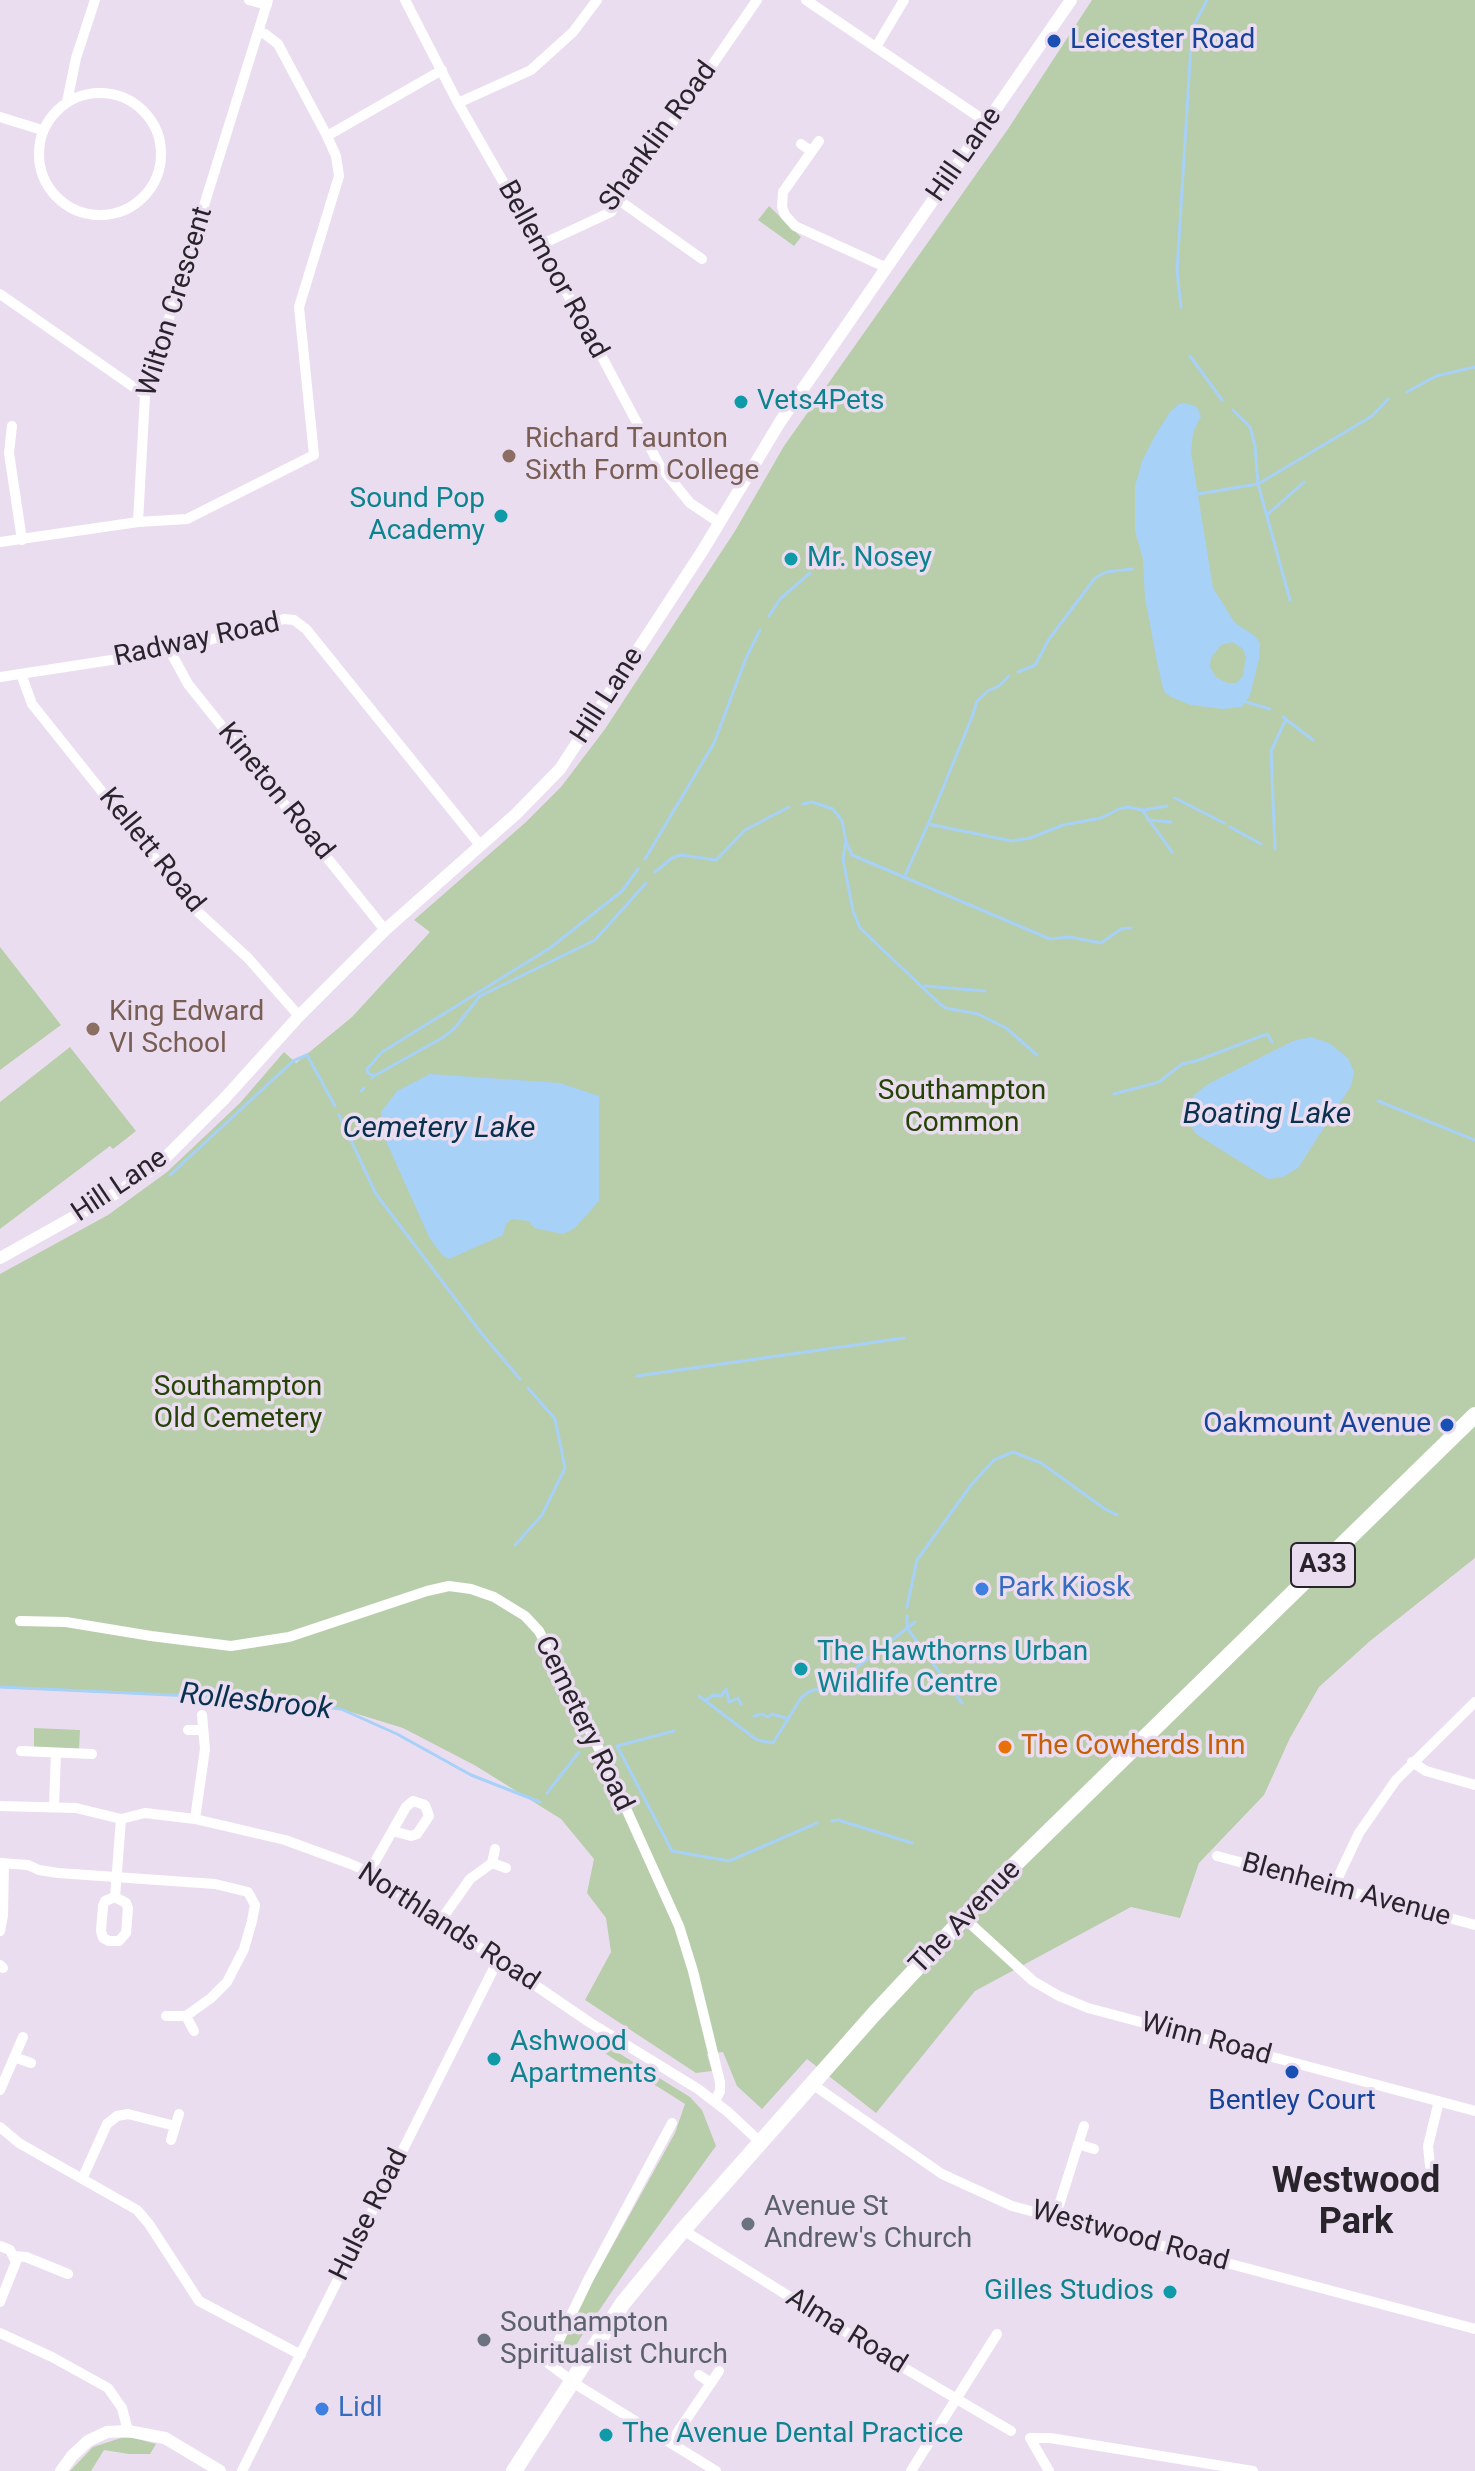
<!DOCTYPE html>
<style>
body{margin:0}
canvas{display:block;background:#ebddf0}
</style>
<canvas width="1475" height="2471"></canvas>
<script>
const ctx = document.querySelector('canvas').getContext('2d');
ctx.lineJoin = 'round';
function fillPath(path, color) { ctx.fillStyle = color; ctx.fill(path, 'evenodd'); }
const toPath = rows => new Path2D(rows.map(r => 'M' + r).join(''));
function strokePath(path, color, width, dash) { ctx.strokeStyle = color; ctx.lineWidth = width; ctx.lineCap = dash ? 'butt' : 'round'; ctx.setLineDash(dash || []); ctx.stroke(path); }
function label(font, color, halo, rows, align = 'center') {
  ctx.font = font + ' Roboto,sans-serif'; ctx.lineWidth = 7; ctx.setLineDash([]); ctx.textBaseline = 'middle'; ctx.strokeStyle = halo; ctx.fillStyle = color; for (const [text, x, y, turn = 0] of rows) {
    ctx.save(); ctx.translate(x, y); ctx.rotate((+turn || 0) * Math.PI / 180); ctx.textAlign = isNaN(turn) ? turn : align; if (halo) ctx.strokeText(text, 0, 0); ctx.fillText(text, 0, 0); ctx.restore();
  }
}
const green = toPath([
 [1092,0,1475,0,1475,1558,1370,1641,1319,1687,1290,1738,1264,1795,1199,1863,1180,1918,1131,1907,975,1991,876,2113,807,2059,762,2109,737,2086,723,2052,707,2054,712,2071,696,2073,585,2000,611,1952,606,1918,587,1893,594,1859,561,1819,476,1766,403,1728,341,1709,256,1699,0,1688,0,1274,108,1215,167,1172,240,1103,284,1052,296,1063,352,1017,430,932,414,920,526,822,561,787,605,729,735,531,784,446,1008,129],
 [769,206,801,237,794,246,758,220],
 [0,947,61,1025,0,1070],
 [70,1047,136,1131,113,1149,110,1146,0,1229,0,1102],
 [34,1728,80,1730,79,1750,34,1747],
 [588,2034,690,2097,702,2110,716,2146,630,2265,581,2337,564,2367,555,2357,583,2299,675,2133,685,2104,584,2040],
 [121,2438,134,2438,156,2444,150,2454,129,2454,104,2450,91,2471,70,2471,93,2447]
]);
const water = toPath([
 [1185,403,1197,407,1201,416,1193,433,1191,452,1213,588,1235,623,1255,636,1260,643,1259,659,1250,695,1242,707,1223,709,1191,705,1173,698,1164,692,1158,667,1145,598,1143,559,1135,531,1135,486,1142,461,1156,434,1170,412,1179,404],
 [1232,642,1242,648,1246,657,1243,676,1236,683,1227,683,1216,677,1210,667,1211,658,1221,645],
 [1311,1037,1329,1043,1348,1058,1354,1072,1351,1086,1298,1168,1283,1177,1268,1179,1196,1134,1189,1123,1188,1108,1194,1095,1208,1084,1293,1041],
 [430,1074,560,1083,599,1096,599,1201,575,1228,563,1234,534,1228,529,1221,512,1219,506,1224,503,1235,449,1259,443,1256,430,1239,381,1130,381,1112,397,1091]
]);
const stream = toPath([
 [1181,307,1177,271,1192,29,1207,0],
 [1190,356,1222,400],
 [1407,392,1436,376,1475,367],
 [1233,410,1250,427,1255,446,1258,484,1290,600],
 [1198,494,1258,484,1372,416,1388,399],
 [1268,514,1304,482],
 [769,616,780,599,810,573],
 [1018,672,1035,665,1049,639,1095,578,1106,572,1132,569],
 [1246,702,1270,709],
 [1283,717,1313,740],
 [1175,798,1224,823],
 [803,804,812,802,833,809,842,821,846,841,843,859,853,911,860,928,940,1004,946,1008,978,1014,1006,1028,1037,1055],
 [1143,810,1167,806],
 [1148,820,1171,822],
 [929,822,972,717,977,701,988,691,999,686,1009,676],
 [1230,827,1261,844],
 [846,842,852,855,1050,939,1069,937,1101,943,1121,929,1131,928],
 [1275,849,1271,751,1286,719],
 [645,859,714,743,746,658,760,630],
 [655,872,672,858,681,855,716,860,745,830,789,807],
 [904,878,928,824,1012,841,1030,838,1063,825,1101,818,1119,809,1128,807,1142,810,1172,852],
 [925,986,985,991],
 [374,1076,442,1038,454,1029,480,996,595,940,646,883],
 [372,1078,374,1076,368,1073,367,1069,382,1052,550,948,622,891,638,869],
 [361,1091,364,1088],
 [1114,1094,1159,1082,1182,1064,1196,1061,1267,1034,1272,1042],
 [1378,1101,1475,1140],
 [339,1115,376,1194,482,1334,520,1379],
 [170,1175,293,1061,307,1055,335,1106],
 [637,1376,904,1338],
 [515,1545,542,1515,565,1468,555,1419,528,1388],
 [907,1607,917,1560,971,1485,994,1460,1013,1452,1041,1463,1105,1509,1117,1515],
 [907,1616,907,1628,962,1703],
 [856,1668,915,1622],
 [0,1687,256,1699,341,1709,397,1734,471,1775,540,1802],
 [699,1696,757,1740,773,1743,801,1698,808,1692,818,1689],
 [705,1701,713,1695,721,1696,726,1689,729,1702,738,1698,741,1704],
 [754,1716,762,1714,768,1717,772,1714,789,1719],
 [674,1731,617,1746,672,1851,729,1861,817,1823],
 [547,1793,579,1752],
 [832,1821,838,1820,912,1843]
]);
const minor = toPath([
 [249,0,267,5],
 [405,0,458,103,585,325,660,466,690,503,720,523],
 [806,0,988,123],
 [876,47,904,0],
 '39 154a61 61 0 1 1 122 0a61 61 0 1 1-122 0Z',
 [67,102,76,58,95,0],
 [458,103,531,70,573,32,597,0],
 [0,117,42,130],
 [327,136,442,70],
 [819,141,783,192,782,207,785,215,795,226,885,267],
 [801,144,811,151],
 [620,201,702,259],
 [538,246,611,212,757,0],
 [0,294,145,395],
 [12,426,9,453,22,540],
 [138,522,145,395,268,0],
 [0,542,138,522,187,519,314,455,299,307,339,176,336,156,327,136,278,44,265,34,259,32],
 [170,651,188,684,385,930],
 [21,674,32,704,198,912,248,958,299,1016],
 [0,677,170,651,284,619,294,620,306,629,480,845],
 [20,1621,66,1622,151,1636,231,1646,289,1637,427,1591,449,1586,471,1589,494,1597,525,1616,539,1631,601,1753,679,1926,693,1971,720,2082,720,2091,715,2101],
 [188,1730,203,1730],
 [21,1751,92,1754],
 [1412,1762,1426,1771,1475,1785],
 [0,1806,76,1808,121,1819,145,1813,195,1819,285,1840,348,1863,369,1872,589,2022,698,2089,728,2112,760,2142],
 [54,1806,56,1753],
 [195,1819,205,1749,202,1715],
 [1217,1856,1475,1925],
 [0,1863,28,1865,39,1870,58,1873,215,1884,248,1892,255,1905,252,1921,244,1949,227,1982,211,1998,186,2016,166,2016],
 [492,1863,506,1868],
 [369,1872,406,1807,413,1801,425,1805,429,1816,417,1834,411,1836,393,1831],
 [1333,1888,1359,1833,1396,1780,1475,1702],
 [115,1897,126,1903,128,1908,126,1933,119,1941,109,1941,103,1938,101,1931,103,1906,105,1901,115,1897],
 [115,1897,121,1819],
 [963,1917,1033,1981,1059,1996,1088,2008,1475,2111],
 [441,1920,470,1879,492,1863,495,1849],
 [0,1931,3,1915,4,1863],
 [0,1965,3,1968],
 [186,2016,194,2031],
 [14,2057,31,2063],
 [812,2084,942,2174,1012,2206,1475,2329],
 [0,2090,23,2037],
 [672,2123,589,2278,548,2363,577,2385,716,2471],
 [0,2127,19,2143,137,2210,149,2224,199,2301,301,2355],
 [171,2140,179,2114],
 [1078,2144,1094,2149],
 [1430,2166,1428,2146,1439,2101],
 [83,2177,107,2124,117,2116,128,2114,175,2126],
 [1055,2218,1084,2126],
 [683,2230,889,2359,1011,2431],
 [0,2246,10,2250,16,2262,0,2302],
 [14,2256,26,2257,68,2274],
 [0,2333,52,2357,108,2388,122,2408,128,2431],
 [699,2375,711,2383],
 [671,2442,719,2371],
 [242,2471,498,1960],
 [911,2471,997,2334],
 [1049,2471,1030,2438,1050,2438,1253,2471]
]);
const tertiary = toPath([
 [0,1258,120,1191,157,1166,224,1099,299,1016,385,930,516,814,560,769,703,550,780,422,1071,0],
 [61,2471,72,2456,88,2441,107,2432,128,2431,165,2438,220,2471]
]);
const primary = toPath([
 [514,2471,623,2303,683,2230,874,2014,1002,1877,1475,1415]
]);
const markers = [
 [1054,41,8,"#1a4fb4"],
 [741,402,8,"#0f9aa8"],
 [509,456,8,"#8d6e63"],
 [501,516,8,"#0f9aa8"],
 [791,559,8,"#0f9aa8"],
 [93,1029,8,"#8d6e63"],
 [1447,1425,8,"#1a4fb4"],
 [982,1589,8,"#3f7fe0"],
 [801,1669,8,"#0f9aa8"],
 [1005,1747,8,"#e8710a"],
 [494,2059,8,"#0f9aa8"],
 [1292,2072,8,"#1a4fb4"],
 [748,2224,8,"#6b7280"],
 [1170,2292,8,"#0f9aa8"],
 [484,2340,8,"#6b7280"],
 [322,2409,8,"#3f7fe0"],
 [606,2435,8,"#0f9aa8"]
];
const shields = [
 [1323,1565,64]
];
const shieldNames = [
 ["A33",1323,1565]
];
const transitNames = [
 ["Leicester Road",1070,41],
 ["Oakmount Avenue",1431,1425,"right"],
 ["Bentley Court",1292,2102,"center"]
];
const streetNames = [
 ["Shanklin Road",659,137,-54],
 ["Hill Lane",965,155,-55],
 ["Bellemoor Road",552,270,61],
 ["Wilton Crescent",176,302,-73],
 ["Radway Road",197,641,-12],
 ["Hill Lane",608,696,-57],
 ["Kineton Road",275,792,51],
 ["Kellett Road",151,851,51],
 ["Hill Lane",120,1186,-34],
 ["Cemetery Road",583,1724,64],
 ["Blenheim Avenue",1346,1891,15],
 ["The Avenue",966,1918,-46],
 ["Northlands Road",448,1928,33],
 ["Winn Road",1206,2040,15],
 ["Hulse Road",370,2215,-64],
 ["Westwood Road",1130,2237,15],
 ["Alma Road",846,2332,32]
];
const cultureNames = [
 ["Vets4Pets",757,402],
 ["Sound Pop",485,500,"right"],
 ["Academy",485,532,"right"],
 ["Mr. Nosey",807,559],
 ["The Hawthorns Urban",817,1653],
 ["Wildlife Centre",817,1685],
 ["Ashwood",510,2043],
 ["Apartments",510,2075],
 ["Gilles Studios",1154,2292,"right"],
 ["The Avenue Dental Practice",622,2435]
];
const educationNames = [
 ["Richard Taunton",525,440],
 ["Sixth Form College",525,472],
 ["King Edward",109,1013],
 ["VI School",109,1045]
];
const parkNames = [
 ["Southampton",962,1092],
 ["Common",962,1124],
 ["Southampton",238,1388],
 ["Old Cemetery",238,1420]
];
const shopNames = [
 ["Park Kiosk",998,1589],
 ["Lidl",338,2409]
];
const foodNames = [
 ["The Cowherds Inn",1021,1747]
];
const worshipNames = [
 ["Avenue St",764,2208],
 ["Andrew's Church",764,2240],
 ["Southampton",500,2324],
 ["Spiritualist Church",500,2356]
];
const waterNames = [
 ["Boating Lake",1267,1115],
 ["Cemetery Lake",439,1129],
 ["Rollesbrook",256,1703,6]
];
const districtNames = [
 ["Westwood",1356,2183],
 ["Park",1356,2224]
];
fillPath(green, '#b8ceaa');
fillPath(water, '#a7d1f7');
strokePath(stream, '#a7d1f7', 3);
strokePath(minor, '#fff', 10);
strokePath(tertiary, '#fff', 12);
strokePath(primary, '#fff', 16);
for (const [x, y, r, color] of markers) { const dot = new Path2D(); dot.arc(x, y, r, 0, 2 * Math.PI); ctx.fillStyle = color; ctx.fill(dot); strokePath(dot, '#ebddf0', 3); }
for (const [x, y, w] of shields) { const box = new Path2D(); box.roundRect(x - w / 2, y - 22, w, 44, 6); ctx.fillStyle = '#ebddf0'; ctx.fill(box); strokePath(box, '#29242b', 2); }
label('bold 26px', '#29242b', null, shieldNames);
label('28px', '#164399', '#ebddf0', transitNames, 'left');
label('28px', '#29242b', '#ebddf0', streetNames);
label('28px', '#0d838f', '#ebddf0', cultureNames, 'left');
label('28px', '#785e54', '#ebddf0', educationNames, 'left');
label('28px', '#254305', '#ebddf0', parkNames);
label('28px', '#366cbe', '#ebddf0', shopNames, 'left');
label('28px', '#c56008', '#ebddf0', foodNames, 'left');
label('28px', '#5b616d', '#ebddf0', worshipNames, 'left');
label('italic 30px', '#08304f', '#ebddf0', waterNames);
label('bold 36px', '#29242b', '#ebddf0', districtNames);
</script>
